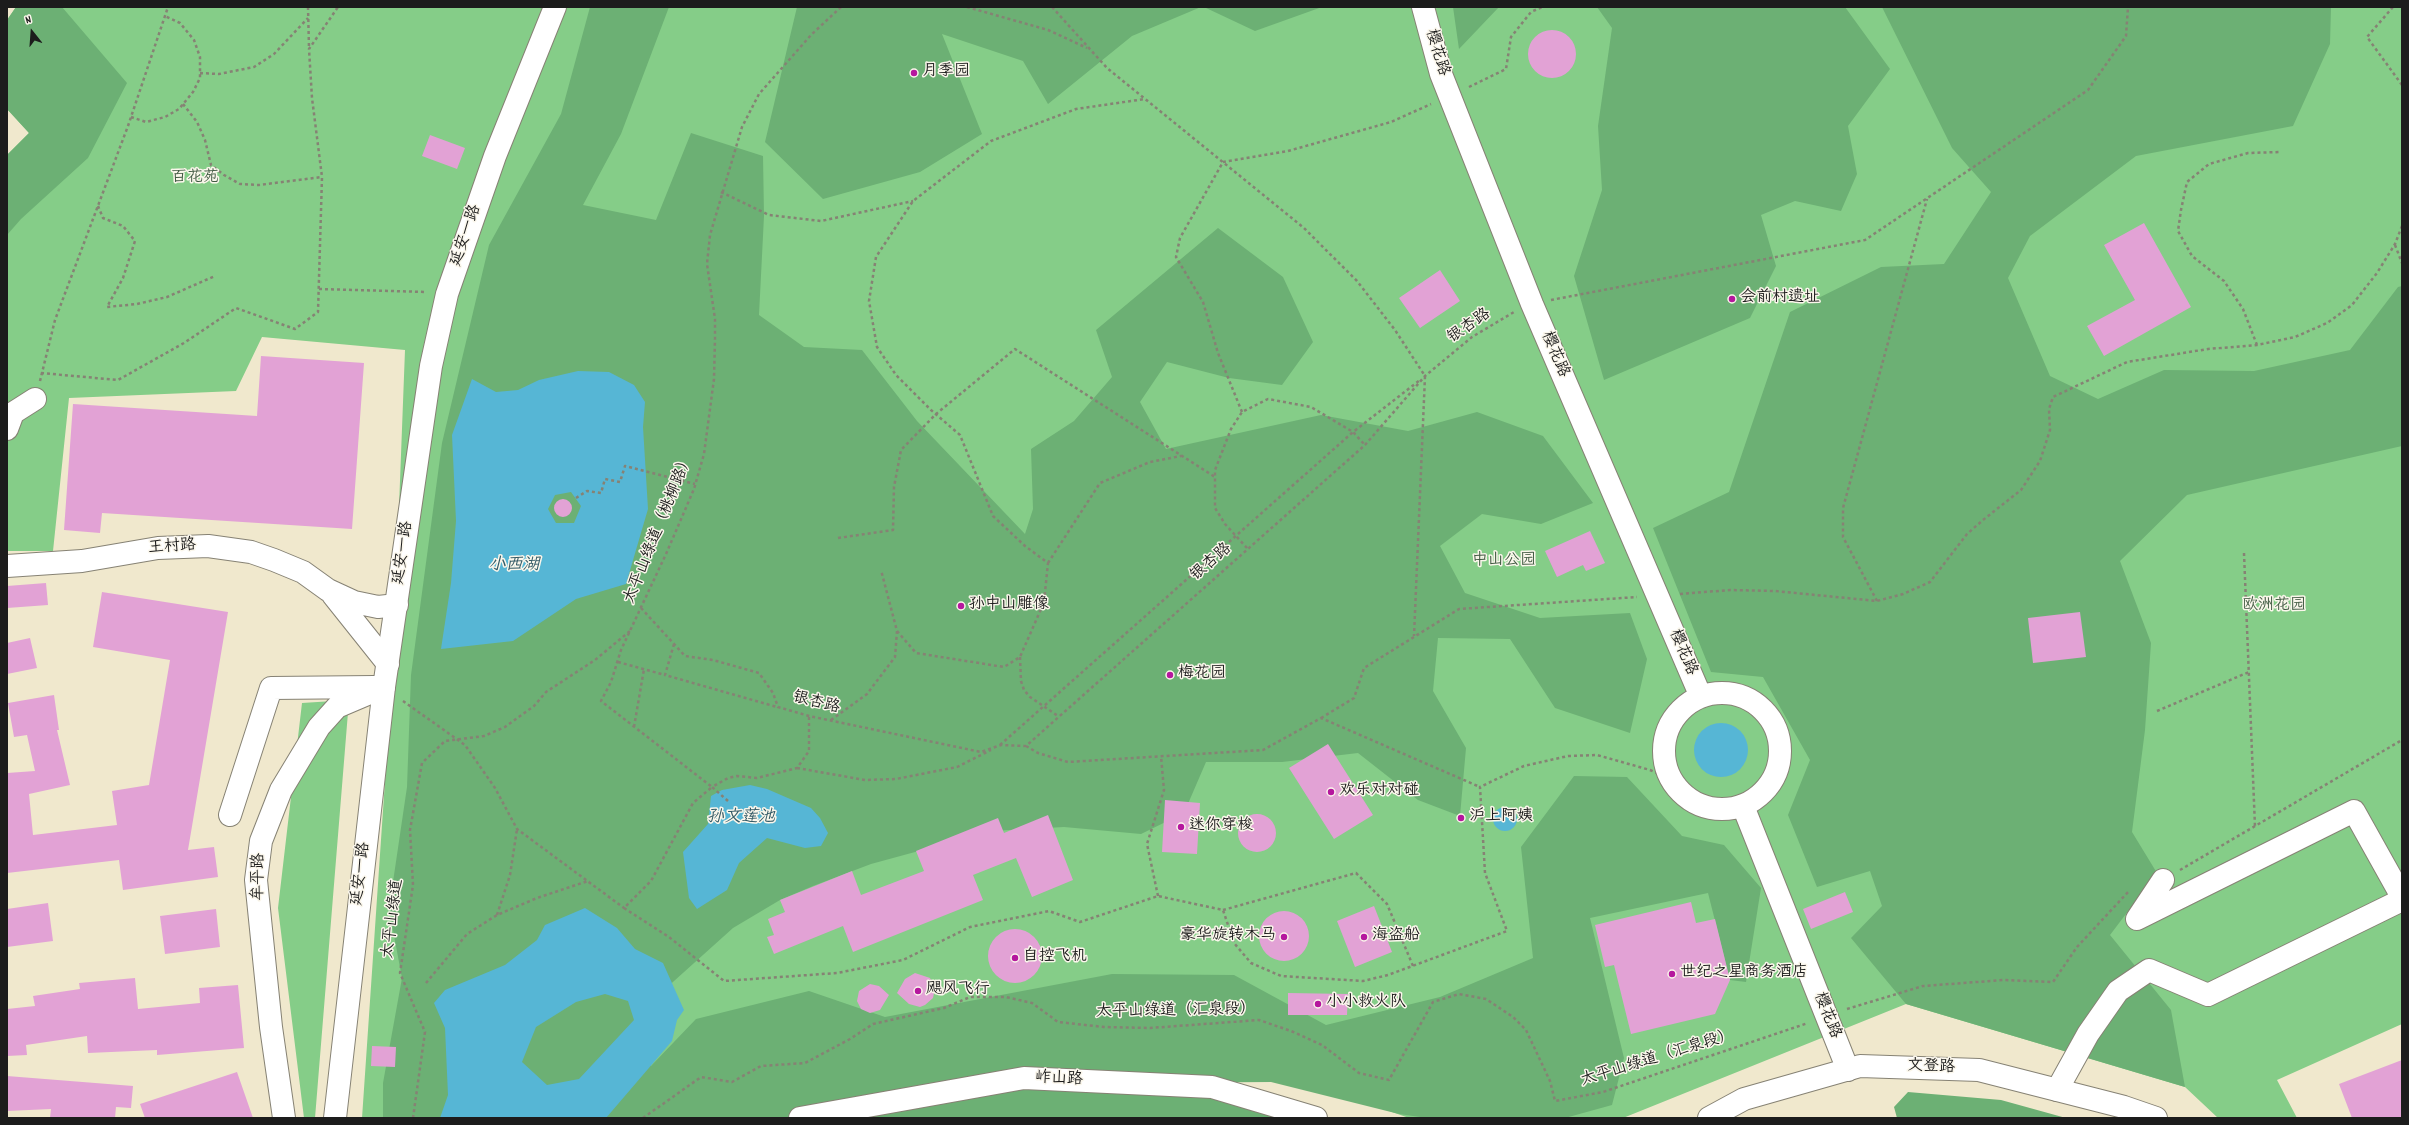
<!DOCTYPE html>
<meta charset="utf-8">
<style>
body{margin:0}
#map{position:relative;width:2409px;height:1125px;overflow:hidden;background:#f0e8cd;font-family:Dekko,sans-serif}
canvas{display:block}
.frame{position:absolute;inset:0;border:8px solid #1c1c1c;pointer-events:none}
.north{position:absolute;left:12px;top:12px;width:40px;height:40px;-webkit-text-stroke:3px #fbf7ec;paint-order:stroke;rotate:343deg;font-size:11px;font-weight:700;line-height:16px;text-align:center;color:#1c1c1c}
.north::after{content:'';display:block;margin:auto;width:14px;height:18px;background:#1c1c1c;clip-path:polygon(50% 0,100% 100%,50% 72%,0 100%)}
</style>
<div id="map">
<canvas width="2409" height="1125"></canvas>
<div class="frame"></div>
<div class="north">N</div>
</div>
<script>
const ctx = document.querySelector('canvas').getContext('2d');
ctx.lineJoin = 'round';
function fillPath(path, color) { ctx.fillStyle = color; ctx.fill(path, 'evenodd'); }
const toPath = rows => new Path2D(rows.map(r => 'M' + r).join(''));
function strokePath(path, color, width, dash) { ctx.strokeStyle = color; ctx.lineWidth = width; ctx.lineCap = dash ? 'butt' : 'round'; ctx.setLineDash(dash || []); ctx.stroke(path); }
function label(font, color, halo, rows, align = 'center') {
  ctx.font = font + ' Dekko,"LXGW WenKai TC",sans-serif'; ctx.lineWidth = 3; ctx.setLineDash([]); ctx.textBaseline = 'middle'; ctx.strokeStyle = halo; ctx.fillStyle = color; for (const [text, x, y, turn = 0] of rows) {
    ctx.save(); ctx.translate(x, y); ctx.rotate((+turn || 0) * Math.PI / 180); ctx.textAlign = isNaN(turn) ? turn : align; if (halo) ctx.strokeText(text, 0, 0); ctx.fillText(text, 0, 0); ctx.restore();
  }
}
const green = toPath([
 [16,7,2402,7,2402,1024,2277,1080,2297,1118,2218,1118,2185,1087,1906,1004,1623,1118,1409,1118,1205,1046,692,1118,362,1118,393,664,405,350,262,337,236,391,69,398,53,551,7,551,7,155,29,133,7,109,7,20],
 [349,700,315,1118,304,1118,278,908,302,703]
]);
const forest = toPath([
 [16,7,62,7,127,83,88,158,21,219,7,235,7,155,29,133,7,109,7,20],
 [590,7,669,7,621,134,583,205,656,220,691,133,763,156,764,216,759,315,804,347,862,350,917,421,1025,534,1033,509,1031,449,1074,421,1112,377,1096,330,1218,228,1283,277,1313,342,1282,385,1229,378,1167,362,1140,402,1166,449,1321,415,1408,431,1477,412,1543,436,1593,503,1541,524,1482,514,1440,546,1465,593,1540,618,1630,613,1647,659,1630,733,1555,708,1510,639,1438,638,1433,691,1466,748,1460,816,1418,800,1358,753,1282,762,1206,762,1184,813,1141,834,1064,827,992,831,871,864,813,886,780,900,733,928,654,999,651,1066,696,1019,809,991,885,1017,1112,974,1234,975,1326,1025,1440,997,1533,958,1521,847,1574,776,1627,777,1682,836,1724,845,1761,888,1746,982,1730,980,1708,893,1590,918,1624,1058,1612,1105,1565,1118,1427,1118,1399,1114,1271,1082,1128,1083,1024,1078,800,1118,383,1118,383,1083,402,978,389,909,407,787,411,675,442,443,489,245,561,114],
 [797,7,1201,7,1132,36,1048,104,1023,61,942,34,982,134,920,172,823,199,765,142],
 [1204,7,1322,7,1255,31],
 [1453,7,1499,7,1459,49],
 [1597,7,1845,7,1890,69,1848,126,1857,174,1841,211,1795,201,1761,215,1776,266,1750,318,1604,380,1574,276,1602,190,1598,126,1612,28],
 [1882,7,2331,7,2330,44,2293,126,2136,156,2030,236,2008,278,2050,376,2098,399,2164,370,2254,371,2350,350,2398,287,2402,286,2402,446,2187,495,2120,561,2151,643,2145,730,2132,832,2157,873,2110,935,2171,1010,2185,1087,1906,1004,1851,938,1882,906,1870,871,1817,887,1788,815,1810,760,1763,677,1711,672,1653,528,1729,492,1790,312,1881,267,1944,264,1991,192,1952,148],
 [1025,1087,1208,1094,1279,1118,842,1118],
 [1908,1092,2001,1100,2066,1118,1897,1118,1894,1107]
]);
const water = toPath([
 [578,371,609,372,634,385,645,402,643,427,648,509,626,584,576,599,513,641,441,649,451,583,456,521,452,435,472,379,496,392,518,390,539,380],
 [571,492,581,506,574,523,556,523,548,509,555,495],
 '1694 750a27 27 0 1 1 54 0a27 27 0 1 1-54 0Z',
 [750,785,767,789,811,808,820,818,828,833,821,846,805,848,767,838,739,863,727,890,697,909,689,898,683,852,708,824,711,796,722,790],
 '1493 819a12 12 0 1 1 24 0a12 12 0 1 1-24 0Z',
 [585,908,617,928,635,949,663,963,684,1010,677,1020,672,1041,606,1118,440,1118,448,1095,445,1028,434,1003,445,990,505,965,537,940,545,925],
 [605,994,628,1001,634,1020,579,1079,547,1085,522,1062,536,1027,576,1002]
]);
const building = toPath([
 '1528 54a24 24 0 1 1 48 0a24 24 0 1 1-48 0Z',
 [430,135,465,148,457,169,422,156],
 [2144,223,2191,307,2104,356,2087,326,2135,300,2104,245],
 [1440,270,1460,301,1420,328,1399,298],
 [261,356,364,363,352,529,102,513,100,533,64,530,73,404,257,416],
 '554 508a9 9 0 1 1 18 0a9 9 0 1 1-18 0Z',
 [1590,531,1605,563,1586,571,1583,565,1557,577,1545,551],
 [46,583,48,605,7,608,7,586],
 [102,592,228,612,188,850,214,847,218,877,123,890,119,860,7,873,7,773,35,771,27,735,14,737,8,703,54,695,59,730,57,730,70,785,29,794,33,835,117,825,112,791,149,785,170,660,93,647],
 [2080,612,2086,657,2033,663,2028,618],
 [30,638,37,668,7,674,7,643],
 [1328,744,1373,815,1334,839,1289,768],
 [1165,800,1200,803,1197,854,1162,852],
 '1238 833a19 19 0 1 1 38 0a19 19 0 1 1-38 0Z',
 [1048,815,1073,880,1032,897,1016,858,973,875,983,900,853,952,843,926,774,954,767,937,774,935,768,919,785,912,780,900,852,871,861,895,924,871,916,851,998,818,1004,833],
 [1845,892,1853,912,1811,929,1803,909],
 [1691,902,1696,923,1715,919,1730,980,1715,1014,1631,1034,1614,965,1605,967,1595,925],
 [48,903,53,941,7,947,7,909],
 [1374,906,1392,952,1355,967,1337,921],
 [216,909,220,947,165,954,160,916],
 '1259 936a25 25 0 1 1 50 0a25 25 0 1 1-50 0Z',
 '988 956a27 27 0 1 1 54 0a27 27 0 1 1-54 0Z',
 [915,973,930,978,935,988,933,998,925,1005,920,1007,909,1004,897,993,905,979],
 [135,978,138,1009,200,1003,199,988,238,985,244,1048,157,1055,157,1050,88,1053,87,1036,26,1045,27,1055,7,1056,7,1009,35,1006,33,996,80,989,79,983],
 [870,984,879,986,889,995,880,1010,870,1013,861,1009,857,1001,859,991],
 [1288,993,1348,994,1347,1015,1288,1015],
 [372,1046,396,1047,395,1067,371,1066],
 [2402,1060,2402,1118,2352,1118,2339,1084],
 [237,1072,253,1118,145,1118,140,1104],
 [7,1076,133,1086,131,1108,116,1107,115,1118,50,1118,51,1109,7,1111]
]);
const path = toPath([
 [308,7,309,48],
 [841,7,811,35,759,94,742,127,710,235,707,264,715,319,715,339,714,379,704,454,694,489,666,554,621,650,611,682,601,701,712,787,693,803,651,881,624,908,669,937,724,981,837,973,903,960,970,927,1049,911,1080,922,1158,896,1223,910,1234,943,1251,963,1281,976,1363,981,1388,975,1507,931,1485,873,1480,787,1524,766,1568,756,1597,755,1650,770,1671,779],
 [967,7,1048,30,1087,48],
 [1052,7,1107,68,1304,228,1357,281,1395,330,1425,376,1414,636],
 [2393,7,2367,37,2402,85],
 [200,73,219,74,254,67,274,54,308,18],
 [1469,87,1506,69,1511,37,1531,12,1542,7],
 [183,104,197,122,205,140,211,165,224,175,240,184,259,185,322,177],
 [131,117,146,122,165,117,179,109,193,92,200,78,200,57,194,40,180,23,165,16],
 [721,192,769,215,821,221,913,201],
 [98,206,103,218,123,226,135,241,123,278,107,307,137,304,167,297,215,276],
 [2395,245,2402,263],
 [319,289,426,292],
 [1551,300,1865,240,2088,90,2126,36,2128,7],
 [2257,345,2243,309,2224,281,2192,256,2178,231,2181,210,2187,182,2209,164,2248,153,2280,152],
 [41,373,118,380,184,343,236,308,295,329,318,312,322,177,312,98,309,49,338,7],
 [40,381,55,320,128,126,168,7],
 [1242,412,1218,353,1203,302,1176,257,1180,238,1223,162,1288,151,1391,122,1431,104],
 [576,498,587,491,601,493,605,479,620,482,625,466,695,484],
 [838,538,893,530,894,487,901,450,936,414,1015,349,1215,477],
 [1247,548,1225,524,1215,508,1215,470,1231,429,1242,412,1268,399,1311,407,1353,432,1365,445],
 [2244,553,2255,827],
 [1048,563,1100,483,1150,462,1181,456],
 [1680,594,1730,590,1775,591,1877,601,1903,594,1930,582,1967,534,1983,520,2021,490,2040,461,2050,430,2049,409,2053,397,2127,362,2208,349,2257,345,2295,337,2327,323,2352,305,2377,273,2395,244,2402,226],
 [1877,601,1843,537,1843,508,1927,199],
 [641,608,685,656,713,660,759,673,773,693,778,707,809,716,981,752,1001,745,1026,746,1365,445,1425,376,1472,337,1514,312],
 [897,631,916,653,1004,667,1020,657,1044,602,1048,563,1025,546,993,516,960,435,931,410,896,375,877,347,869,301,876,257,913,201,991,141,1076,109,1145,99],
 [674,644,665,675,777,707],
 [1020,657,1021,681,1024,690,1030,697,1058,716],
 [618,662,665,675],
 [403,701,465,745,495,788,517,829,624,908],
 [2157,711,2249,672],
 [1321,718,1354,698,1364,668,1459,609,1637,597],
 [831,720,867,694,895,657,897,631,881,570],
 [634,727,644,669],
 [1000,745,1353,432,1420,380],
 [1026,746,1038,753,1068,762,1263,750,1321,718,1480,787],
 [797,768,865,780,896,779,957,767,991,750],
 [728,801,712,787,728,778,737,776,757,778,797,768,809,751,809,716],
 [2180,870,2402,740],
 [1158,896,1147,844,1164,790,1161,756],
 [1223,910,1356,873,1387,904,1413,966],
 [497,915,510,875,517,829],
 [426,983,467,934,497,915,537,898,588,881],
 [1847,1009,1923,986,2004,980,2053,982,2077,947,2129,891],
 [413,1118,425,1032,400,973,413,885,410,830,422,763,445,741,484,736,505,727,534,706,546,692,595,660,630,631],
 [643,1118,701,1077,732,1082,761,1066,805,1063,850,1039,873,1024,944,1008,970,997,1006,997,1032,1003,1058,1022,1104,1027,1150,1028,1259,1020,1291,1031,1322,1045,1359,1073,1389,1080,1433,1002,1459,994,1486,999,1513,1017,1526,1030,1550,1081,1555,1101,1603,1092,1808,1023]
]);
const minor = toPath([
 [1423,7,1441,74,1532,304,1701,697],
 [7,429,13,413,35,399],
 [7,566,82,561,158,548,208,546,251,552,274,560,303,572,328,590,354,602,378,607,397,605],
 [333,595,388,664],
 '1664 751a58 58 0 1 1 116 0a58 58 0 1 1-116 0Z',
 [1743,806,1848,1070],
 [230,815,271,688,375,687],
 [2163,880,2137,919,2354,811,2402,897],
 [2057,1090,2088,1034,2118,991,2149,970,2208,995,2402,900],
 [284,1118,271,1027,256,880,261,841,281,790,319,727,337,707,384,687],
 [800,1118,1024,1078,1212,1087,1316,1118]
]);
const major = toPath([
 [335,1118,384,687,431,366,447,294,495,156,555,7],
 [1709,1118,1744,1099,1860,1066,1979,1070,2124,1107,2156,1118]
]);
const markers = [
 [914,73,4,"#b5179e"],
 [1732,299,4,"#b5179e"],
 [961,606,4,"#b5179e"],
 [1170,675,4,"#b5179e"],
 [1331,792,4,"#b5179e"],
 [1461,818,4,"#b5179e"],
 [1181,827,4,"#b5179e"],
 [1284,937,4,"#b5179e"],
 [1364,937,4,"#b5179e"],
 [1015,958,4,"#b5179e"],
 [1672,974,4,"#b5179e"],
 [918,991,4,"#b5179e"],
 [1318,1004,4,"#b5179e"]
];
const streetNames = [
 ["樱花路",1436,53,73],
 ["延安一路",467,236,-71],
 ["银杏路",1470,327,-35],
 ["樱花路",1554,355,67],
 ["太平山绿道（桃柳路）",660,529,-68],
 ["王村路",172,548,-4],
 ["延安一路",404,553,-82],
 ["银杏路",1212,563,-41],
 ["樱花路",1682,653,67],
 ["银杏路",816,704,14],
 ["延安一路",362,874,-83],
 ["牟平路",260,877,-89],
 ["太平山绿道",394,919,-83],
 ["太平山绿道（汇泉段）",1176,1012,-1],
 ["樱花路",1826,1016,68],
 ["太平山绿道（汇泉段）",1658,1059,-17],
 ["文登路",1931,1068,2],
 ["岞山路",1059,1080,3]
];
const poiNames = [
 ["月季园",922,73],
 ["会前村遗址",1740,299],
 ["孙中山雕像",969,606],
 ["梅花园",1178,675],
 ["欢乐对对碰",1339,792],
 ["沪上阿姨",1469,818],
 ["迷你穿梭",1189,827],
 ["豪华旋转木马",1276,937,"right"],
 ["海盗船",1372,937],
 ["自控飞机",1023,958],
 ["世纪之星商务酒店",1680,974],
 ["飓风飞行",926,991],
 ["小小救火队",1326,1004]
];
const parkNames = [
 ["百花苑",195,179],
 ["中山公园",1504,562],
 ["欧洲花园",2274,607]
];
const waterNames = [
 ["小西湖",514,567],
 ["孙文莲池",741,819]
];
fillPath(green, '#85cd88');
fillPath(forest, '#6cb074');
fillPath(water, '#56b6d5');
fillPath(building, '#e2a2d5');
strokePath(minor, '#868274', 24);
strokePath(major, '#868274', 24);
strokePath(path, '#868274', 2.5, [3, 3]);
strokePath(minor, '#fff', 22);
strokePath(major, '#fff', 22);
for (const [x, y, r, color] of markers) { const dot = new Path2D(); dot.arc(x, y, r, 0, 2 * Math.PI); ctx.fillStyle = color; ctx.fill(dot); strokePath(dot, '#fbf7ec', 1.5); }
label('16px', '#1c1c1c', '#fbf7ec', streetNames);
label('16px', '#1c1c1c', '#fbf7ec', poiNames, 'left');
label('16px', '#415a42', '#fbf7ec', parkNames);
label('italic 17px', '#335a66', '#fbf7ec', waterNames);
</script>
